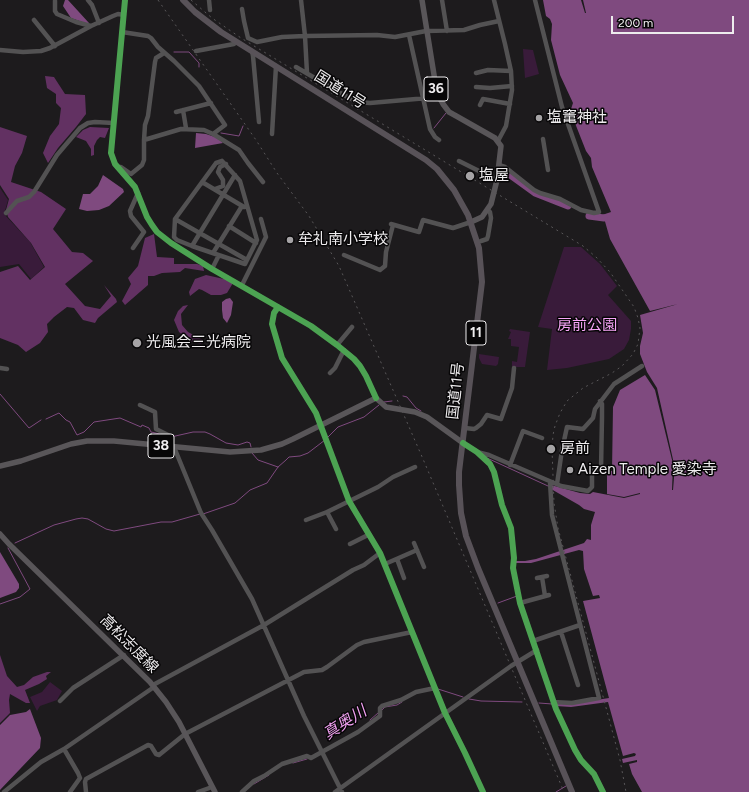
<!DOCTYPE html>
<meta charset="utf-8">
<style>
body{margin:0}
#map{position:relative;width:749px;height:792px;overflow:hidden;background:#1d1b1d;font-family:Figtree,sans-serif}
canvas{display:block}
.scale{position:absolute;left:611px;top:16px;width:123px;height:18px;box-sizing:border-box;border:2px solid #eeecee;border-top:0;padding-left:5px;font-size:12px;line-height:14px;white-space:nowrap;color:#eeecee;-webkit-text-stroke:3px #070607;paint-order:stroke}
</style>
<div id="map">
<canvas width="749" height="792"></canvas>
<div class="scale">200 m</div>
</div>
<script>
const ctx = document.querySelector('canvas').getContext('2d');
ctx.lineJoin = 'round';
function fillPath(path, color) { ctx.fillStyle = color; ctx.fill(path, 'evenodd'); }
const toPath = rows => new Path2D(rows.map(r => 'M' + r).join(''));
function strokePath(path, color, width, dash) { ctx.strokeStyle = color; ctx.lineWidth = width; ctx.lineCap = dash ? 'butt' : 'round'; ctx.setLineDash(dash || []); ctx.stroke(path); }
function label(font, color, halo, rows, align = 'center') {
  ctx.font = font + ' Figtree,"Noto Sans JP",sans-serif'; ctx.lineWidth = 3; ctx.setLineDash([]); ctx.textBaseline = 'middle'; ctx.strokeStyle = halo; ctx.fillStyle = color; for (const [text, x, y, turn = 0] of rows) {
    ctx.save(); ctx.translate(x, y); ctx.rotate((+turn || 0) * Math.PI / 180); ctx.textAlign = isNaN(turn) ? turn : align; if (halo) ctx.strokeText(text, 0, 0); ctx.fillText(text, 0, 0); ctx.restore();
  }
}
const green = toPath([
 [523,49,533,50,539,74,525,78],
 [0,188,8,200,4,214,30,242,44,267,31,279,19,264,0,267],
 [564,247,581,247,600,264,617,286,608,295,631,321,631,329,629,340,624,349,609,359,567,368,547,370,552,329,538,327],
 [510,329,530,332,525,367,512,367,512,361,517,362,519,347,511,346,511,339,508,339,511,332,509,331],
 [479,354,499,357,498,364,496,366,482,364,479,358],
 [50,682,62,691,57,700,40,706,37,711,30,697,42,692]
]);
const forest = toPath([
 [45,76,54,77,65,94,85,95,86,114,76,127,58,148,48,163,43,153,50,136,59,124,61,108,56,103,56,94,47,88],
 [0,127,27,136,22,153,15,166,11,182,41,192,66,209,53,229,72,252,83,253,93,261,65,284,85,306,100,309,111,296,104,285,116,299,117,302,98,318,95,323,83,320,74,308,67,307,54,317,47,324,48,332,40,343,26,352,18,345,0,338,0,272,18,266,30,280,45,267,31,243,8,217,6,210,9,199,0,185],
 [90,127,109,128,105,138,100,137,97,140,94,146,94,155,91,156,91,149,86,141,76,137,83,130],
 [154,234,157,257,174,258,174,264,197,264,203,266,204,271,185,268,180,272,162,273,154,276,148,276,148,285,125,305,122,301,131,284,128,278,138,266,145,238],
 [206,275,224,279,227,279,233,283,227,293,221,295,211,295,202,290,199,289,190,296,189,292,195,279],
 [188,305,181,314,182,325,188,332,203,340,201,344,190,341,179,332,174,320,178,311,183,306],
 [0,655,7,676,17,687,24,685,33,677,47,672,51,672,46,676,47,679,39,684,25,690,30,703,26,703,10,694,9,700,10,713,0,723]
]);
const water = toPath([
 [65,0,68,0,89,23,88,24,71,18,63,6],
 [543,0,581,0,585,13,586,13,583,0,749,0,749,792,642,792,632,774,629,764,637,762,637,760,623,763,622,759,635,756,636,754,634,753,623,756,608,702,571,707,556,706,555,703,571,704,609,698,583,601,600,598,599,595,593,596,584,569,583,551,579,550,531,563,515,563,515,561,525,561,536,559,584,543,587,539,591,540,591,525,595,512,584,509,579,505,551,489,551,485,580,493,590,494,593,492,624,498,640,494,640,493,624,497,607,494,607,471,612,471,613,407,620,390,645,375,655,390,673,464,672,490,673,490,674,478,674,464,657,388,647,372,640,354,640,346,643,333,640,315,678,304,650,311,610,239,604,218,602,215,611,212,592,167,591,158,586,151,571,113,571,109,573,103,560,75,551,40,552,24,550,19,546,16],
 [196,133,206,134,218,138,223,143,195,148],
 [103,175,123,189,124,192,109,206,99,210,87,211,79,209,83,194,90,194,98,186],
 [230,298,233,302,231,315,227,323,223,318,222,310,222,302,226,299],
 [0,552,19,584,19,588,16,592,0,598],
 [30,709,41,738,40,748,0,790,0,725,10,715,26,712]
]);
const stream = toPath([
 [174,52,189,52,199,63,199,67],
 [434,128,446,113],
 [221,133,239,136,243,126],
 [0,394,29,428,41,420],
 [403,396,407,397,416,408,421,411],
 [384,402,392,401],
 [46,419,59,413,66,420,70,422,77,435,84,432,94,422,120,418,141,427,142,425,149,428,151,432,164,435],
 [171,437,193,432,205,432,210,434,226,443,238,445,247,442,250,443,251,447],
 [327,438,338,427,364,417,379,405],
 [252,453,258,460,278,467],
 [487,458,548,486],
 [203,514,235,503,250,490,267,483,278,467,286,460,289,457,300,456,308,453,325,440],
 [15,543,54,525,76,519,82,518,88,519,106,529,114,531,161,522,172,522,200,514],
 [498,603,517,596],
 [0,604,20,597,30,589,8,548],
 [438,689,463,697],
 [469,699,481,701,522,702],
 [539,703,552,704],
 [382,710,385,707,397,705,402,702],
 [370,720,378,713],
 [293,763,307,759],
 [254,784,269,775],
 [556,792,566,786]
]);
const river = toPath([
 [500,178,502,174,506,172,535,193,568,206],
 [589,216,604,218]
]);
const minor = toPath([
 [88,0,92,5,99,23],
 [125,0,111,153,115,164,135,187,147,217,152,225,157,232,171,243,212,269,311,326,337,345,354,359,360,366,366,376,376,398],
 [209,0,210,10],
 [301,0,305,36,307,73],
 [442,0,447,31],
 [494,0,505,44,511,71,512,90,506,126,498,141],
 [55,1,55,11,57,14,76,22,91,26],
 [242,9,244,21,248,38,257,42,282,37,305,36,377,35,395,37,426,31,464,30,480,25,499,21],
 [34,20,55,46],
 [409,35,430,129,435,137,439,140],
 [0,50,23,52,41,51,50,48,91,26,113,16,118,14,124,15],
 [196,51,234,44,237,42],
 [252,51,253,56,259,122],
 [296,67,349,98,358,102,370,103,439,97],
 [476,73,488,70,511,71],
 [476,87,490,88,512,86],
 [480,105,483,99,510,104],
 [183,110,186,128],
 [176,112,211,103],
 [213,134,239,150,248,163,263,182],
 [272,134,276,66],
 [543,139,548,170],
 [144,140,145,125,148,116,155,62,156,58,164,53],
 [222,161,240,181,257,240,245,264,192,246,177,240,174,237,175,219,216,163,222,161],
 [459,161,497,180],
 [499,165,505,167,534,190,540,193,560,199,581,210,594,213,599,212,562,107,535,0],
 [117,167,121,167,131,174,142,165,144,160,144,140,181,129,204,130,213,134,225,125,199,86,174,61,158,47,151,38,148,36,122,32],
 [202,182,244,207],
 [215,189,223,186,223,180,218,172,220,167,226,164],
 [6,213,17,201,29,197,34,192,57,155,80,128,88,123,95,122,114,123],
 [175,219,247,260],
 [391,224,419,232,423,220,453,228,471,222],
 [229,226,256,243],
 [481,241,487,239,488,236,491,218,490,212,488,210],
 [192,246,235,175],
 [133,248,144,232,131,216,130,211,138,193],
 [213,253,242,206],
 [344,255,380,270,385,266,386,252,393,225],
 [212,269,219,255],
 [242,285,266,237,261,219],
 [278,307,274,313,272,324,282,358,316,413,349,501,380,553,445,713,465,753,483,792],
 [337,345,352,327],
 [0,368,7,369],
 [330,373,335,368,344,350],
 [140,405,155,412,156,429,168,435,169,438,169,447],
 [465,428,474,429,476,428,481,424,487,415,501,419,512,388,514,368],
 [463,443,477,452,490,464,494,472,502,505,511,528,514,558,513,568,520,603,556,709,575,750,581,760,594,774,603,792],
 [174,447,201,513,212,530,252,599,304,716,342,792],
 [477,452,489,455,561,486,588,491,592,487,592,471,594,470,601,470,602,417,602,404,600,401],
 [510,465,523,431,542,438],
 [550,482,552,515,599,698,572,703,553,702],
 [557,484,562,450,567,427,583,429,593,418,595,409,614,384,642,366],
 [327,512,336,529],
 [306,520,327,512,378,487,393,477,415,467],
 [414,543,424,567],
 [350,544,368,535],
 [397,559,404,578],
 [385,564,417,550],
 [542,577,545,596],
 [537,578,547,576],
 [520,603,549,595],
 [561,632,578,685],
 [533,641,580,625],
 [153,685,264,625,353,570,364,565,380,553],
 [60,701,73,688,124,655],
 [64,749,78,773,80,778,70,792],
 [4,792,41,762,64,749,154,687],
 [86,792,85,782,86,779,148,745,151,746,156,754,159,755,185,734,304,672,322,670,327,667,357,645,364,642,412,632],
 [198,792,212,787],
 [242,792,254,781,264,776,282,764,307,756,311,758,358,732,380,716,380,708,382,706,401,700,416,692,435,688],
 [335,792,511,666,537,650]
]);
const major = toPath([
 [422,0,435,81,439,97,443,104,449,112,458,117,495,138,501,146,497,180,491,204,482,217,471,222],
 [0,466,21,461,71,444,87,441,114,441,230,452,261,450,282,444,293,439,376,398,386,407,415,412,427,417,463,443],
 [0,534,9,544,150,682,166,702,179,722,215,792]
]);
const highway = toPath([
 [183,0,195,12,221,32,426,160,437,169,454,190,468,215,479,248,482,282,459,472,459,485,461,513,466,536,478,568,572,792]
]);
const rail = toPath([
 [158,0,256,140,277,173,309,216,339,266,423,459,564,792],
 [191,0,212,18,241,38,583,246,596,257,610,272,634,307,638,318,640,328,638,344,633,354,622,366,612,373,583,388,567,401,560,413,555,426,553,435,552,449,554,503,558,528,620,760,626,792]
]);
const cycleway = toPath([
 [125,0,111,153,115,164,135,187,147,217,152,225,157,232,171,243,212,269,311,326,337,345,354,359,360,366,366,376,376,398],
 [278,307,274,313,272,324,282,358,316,413,349,501,380,553,445,713,465,753,483,792],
 [463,443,477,452,490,464,494,472,502,505,511,528,514,558,513,568,520,603,556,709,575,750,581,760,594,774,603,792]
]);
const markers = [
 [539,118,4,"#a5a3a5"],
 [470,176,5,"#a5a3a5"],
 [290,240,4,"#a5a3a5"],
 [137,343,5,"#a5a3a5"],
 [551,449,5,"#a5a3a5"],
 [570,470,4,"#a5a3a5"]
];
const shields = [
 [436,89,24],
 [476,333,20],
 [161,446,26]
];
const shieldNames = [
 ["36",436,89],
 ["11",476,333],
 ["38",161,446]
];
const streetNames = [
 ["国道11号",340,90,32],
 ["国道11号",456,391,-84],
 ["高松志度線",129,644,45]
];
const poiNames = [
 ["塩竃神社",547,118],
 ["塩屋",479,176],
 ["牟礼南小学校",298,240],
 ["光風会三光病院",146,343],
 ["房前",560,449],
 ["Aizen Temple 愛染寺",578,470]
];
const parkNames = [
 ["房前公園",587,326]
];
const waterNames = [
 ["真奥川",345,723,-33]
];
fillPath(green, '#391b3a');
fillPath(forest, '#623162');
fillPath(water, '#7f4a7f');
strokePath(stream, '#7f4a7f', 1);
strokePath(river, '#7f4a7f', 7);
strokePath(minor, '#535253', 4.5);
strokePath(major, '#595659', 5.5);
strokePath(highway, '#585258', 6);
strokePath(rail, '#595759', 1, [2, 4]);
strokePath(cycleway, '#4ca352', 6);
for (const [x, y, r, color] of markers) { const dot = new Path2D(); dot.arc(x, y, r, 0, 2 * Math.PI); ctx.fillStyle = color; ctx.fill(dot); strokePath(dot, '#070607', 1.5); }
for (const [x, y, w] of shields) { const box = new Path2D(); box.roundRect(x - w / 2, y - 12, w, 24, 3); ctx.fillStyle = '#070607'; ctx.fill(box); strokePath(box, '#eeecee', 1); }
label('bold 14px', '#eeecee', null, shieldNames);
label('15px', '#eeecee', '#070607', streetNames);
label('15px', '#eeecee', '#070607', poiNames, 'left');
label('15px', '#f6a4f6', '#070607', parkNames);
label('italic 16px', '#f2a1f2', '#070607', waterNames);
</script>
